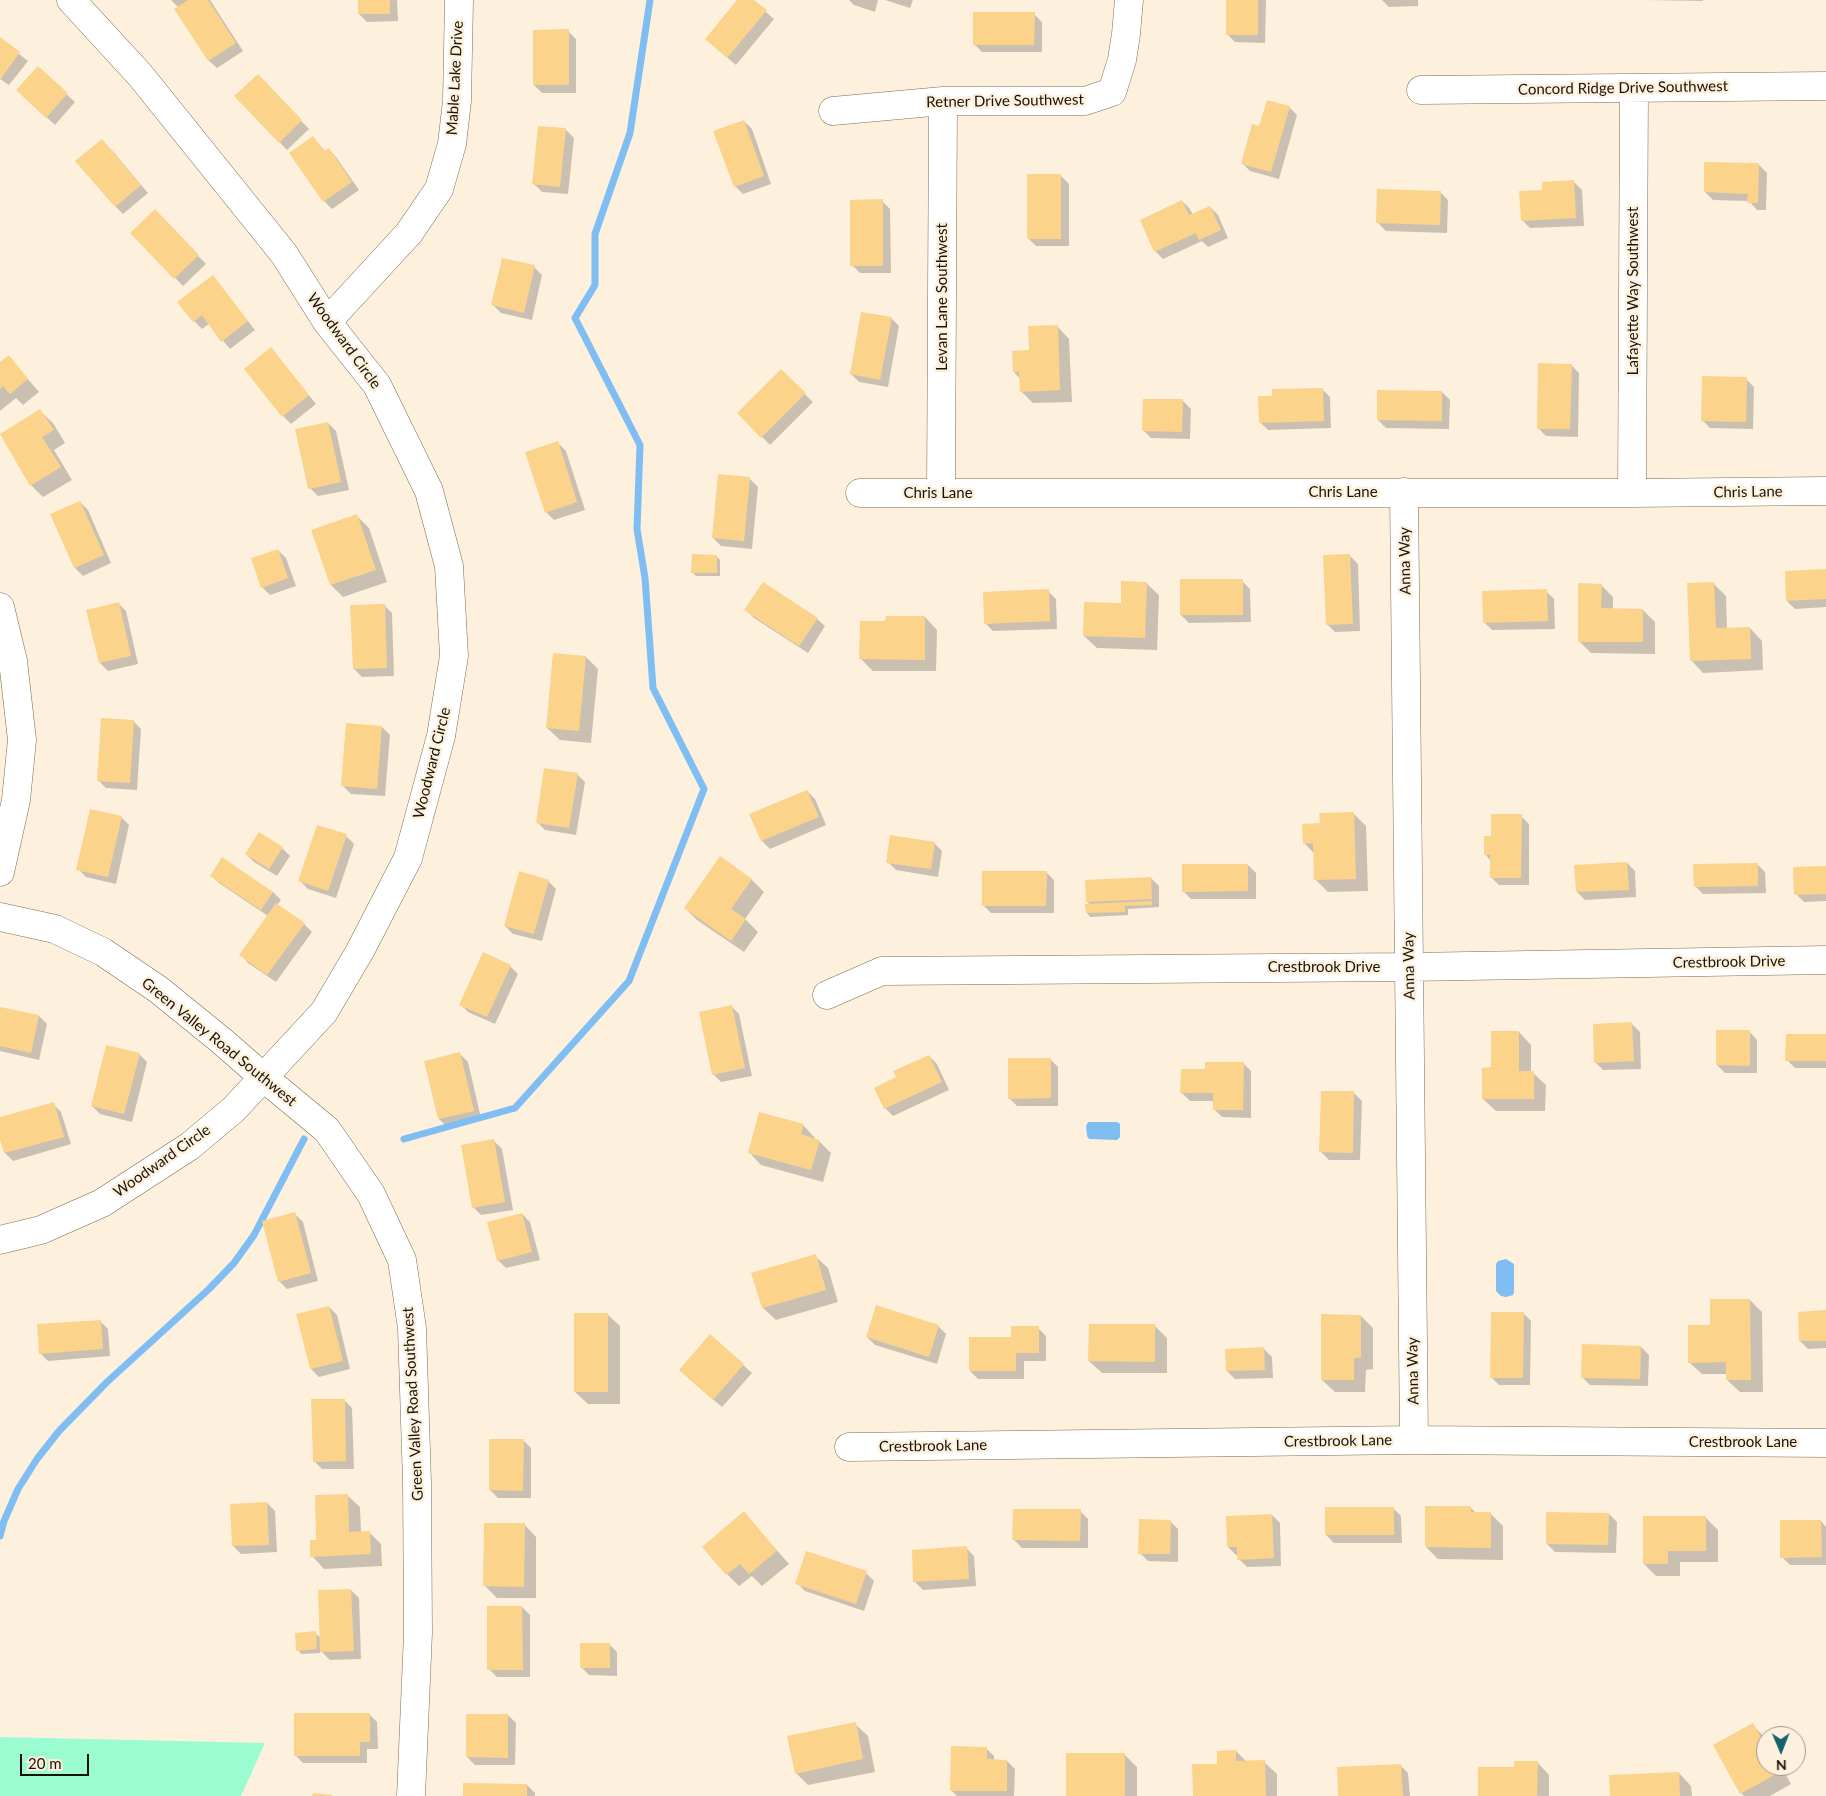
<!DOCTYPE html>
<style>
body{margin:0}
#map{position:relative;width:1826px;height:1796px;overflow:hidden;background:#fdf1de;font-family:Lato,sans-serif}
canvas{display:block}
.north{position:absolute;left:1756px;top:1726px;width:50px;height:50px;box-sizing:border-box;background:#fdf1de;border:1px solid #a29888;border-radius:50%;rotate:179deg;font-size:14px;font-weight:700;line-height:20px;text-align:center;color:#191207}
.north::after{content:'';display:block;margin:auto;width:18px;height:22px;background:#16626e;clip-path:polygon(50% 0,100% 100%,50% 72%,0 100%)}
.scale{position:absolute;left:20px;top:1754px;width:69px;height:22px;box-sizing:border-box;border:2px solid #191207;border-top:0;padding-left:6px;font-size:15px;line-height:18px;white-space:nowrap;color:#191207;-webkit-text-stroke:4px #fdf1de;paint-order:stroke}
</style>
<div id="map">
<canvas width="1826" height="1796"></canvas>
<div class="north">N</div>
<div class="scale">20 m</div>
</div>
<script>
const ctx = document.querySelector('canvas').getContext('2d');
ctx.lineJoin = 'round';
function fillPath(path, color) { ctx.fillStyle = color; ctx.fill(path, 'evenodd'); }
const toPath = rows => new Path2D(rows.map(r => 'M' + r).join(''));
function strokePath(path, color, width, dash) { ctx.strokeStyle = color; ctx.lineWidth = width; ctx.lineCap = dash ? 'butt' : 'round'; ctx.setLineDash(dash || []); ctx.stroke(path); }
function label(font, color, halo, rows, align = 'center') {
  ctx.font = font + ' Lato,sans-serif'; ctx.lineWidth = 5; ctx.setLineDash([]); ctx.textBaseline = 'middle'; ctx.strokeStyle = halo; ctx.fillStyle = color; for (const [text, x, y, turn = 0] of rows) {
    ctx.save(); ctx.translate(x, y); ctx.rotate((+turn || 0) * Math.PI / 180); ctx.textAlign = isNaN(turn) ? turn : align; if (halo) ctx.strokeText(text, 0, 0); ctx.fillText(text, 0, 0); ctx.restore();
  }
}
const green = toPath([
 [0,1737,265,1743,241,1796,0,1796]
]);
const water = toPath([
 [1088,1122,1117,1122,1120,1124,1120,1137,1117,1140,1089,1139,1087,1136,1086,1126],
 [1506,1259,1514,1264,1514,1292,1513,1295,1506,1297,1501,1296,1496,1291,1496,1264,1498,1261]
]);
const shadow = toPath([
 [171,0,210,0,243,51,217,68,209,61,176,10,179,8],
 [359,0,397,0,398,21,367,22,359,14],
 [739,0,752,0,774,19,736,65,715,47],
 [849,0,878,0,875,12,854,5],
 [885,0,913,0,910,8],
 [1228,0,1266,0,1265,43,1235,42,1227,34],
 [1382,0,1418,0,1418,6,1389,7],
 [1646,0,1703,0,1703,1],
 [1034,14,1042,22,1042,52,982,52,974,44],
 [568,31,576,39,576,93,542,93,534,85],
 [0,39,28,61,9,85,0,79],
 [38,68,75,102,55,125,26,98],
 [258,76,309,129,287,150,236,96],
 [1289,107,1297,115,1279,179,1250,171,1242,163,1260,128],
 [744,121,752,129,771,184,743,194,735,186],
 [566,130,574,138,568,194,542,192,534,184],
 [313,138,325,151,329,149,336,157,359,190,332,209,324,201],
 [110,148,148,193,123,214,115,206],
 [1759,165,1767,173,1766,210,1757,210,1749,201,1713,200,1705,192],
 [1061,176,1069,184,1069,246,1036,246,1028,238],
 [1574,182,1582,190,1584,226,1530,228,1522,220,1544,191],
 [1440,192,1448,200,1447,233,1386,231,1378,223],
 [882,201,890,209,891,273,860,273,852,265],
 [1182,201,1190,209,1193,215,1210,207,1218,215,1228,238,1208,247,1202,241,1163,259,1155,251],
 [155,211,206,264,183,286,132,233],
 [534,267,542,275,532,320,501,313,493,305],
 [213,277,255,330,230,349,209,324,202,329,194,321],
 [891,318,899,326,888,387,859,382,851,374],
 [1057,326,1069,339,1072,402,1033,403,1021,391,1020,379,1014,372,1030,351],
 [9,357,39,392,23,405,16,398,0,411,0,364],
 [278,357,316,404,291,424,283,416],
 [1571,365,1579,373,1578,437,1546,436,1538,428],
 [781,371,813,402,770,445,739,413],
 [1746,379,1754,387,1753,429,1710,428,1702,420],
 [1322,389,1330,397,1331,428,1268,430,1260,422,1273,397],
 [1442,392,1450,400,1449,429,1386,428,1378,420],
 [1183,401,1191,409,1190,439,1151,438,1143,430],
 [40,411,53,423,65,443,54,450,72,480,43,497,31,485,1,435],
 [328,423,336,431,349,490,318,496,310,488],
 [558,443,566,451,585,510,554,520,546,512],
 [750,479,758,487,752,549,721,546,713,538],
 [80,502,88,510,111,563,83,576,75,568],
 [357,516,369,528,387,582,343,597,331,585,313,530],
 [278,550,286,558,296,586,270,595,262,587],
 [716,556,720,560,720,576,696,576,692,572],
 [1350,556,1358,564,1360,631,1335,632,1327,624],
 [1826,571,1826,607,1795,609,1787,601],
 [1242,581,1250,589,1251,622,1189,623,1181,615],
 [1146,583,1159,595,1157,650,1097,648,1084,636],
 [1713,583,1726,596,1727,629,1750,628,1762,641,1763,670,1703,673,1691,660],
 [1601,585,1613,597,1613,610,1643,610,1655,622,1655,654,1591,653,1579,641],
 [1048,591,1056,599,1057,629,993,631,985,623],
 [1546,591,1554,599,1555,629,1492,630,1484,622],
 [118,603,126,611,138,664,108,671,100,663],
 [384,605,392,613,394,676,362,677,354,669],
 [746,610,817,619,825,626,808,653,754,618],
 [925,617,937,630,936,671,873,671,860,658,887,623],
 [555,654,586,657,598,669,591,743,560,740,547,728],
 [133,721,141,729,137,790,106,788,98,780],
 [382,727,390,735,385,796,351,794,343,786],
 [577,774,585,782,576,835,545,830,537,822],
 [807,791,815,799,826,825,770,849,762,841,751,815],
 [1353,813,1366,826,1368,891,1328,892,1315,879,1314,853,1304,843,1321,824],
 [1521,816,1529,824,1529,885,1499,885,1491,877,1491,861,1485,854],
 [121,817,129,825,116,884,86,877,78,869],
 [346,836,354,844,336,898,308,889,300,881],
 [934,843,942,851,938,877,896,870,888,862],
 [282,848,290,856,277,876,254,862,246,854],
 [720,858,752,880,764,892,745,919,758,932,744,952,697,920,685,908],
 [1627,863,1635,871,1636,897,1585,900,1577,892],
 [1757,864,1765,872,1766,893,1703,894,1695,886],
 [1248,865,1256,873,1256,899,1191,899,1183,891],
 [1826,868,1826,901,1804,902,1796,894],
 [1046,872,1054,880,1054,913,991,913,983,905],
 [212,876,273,892,281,900,277,905,304,924,312,932,276,982,248,963,241,955,268,916,219,883],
 [1151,878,1159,886,1159,907,1128,909,1128,915,1090,917,1087,913,1091,905,1087,902],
 [548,881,556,889,542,941,513,934,505,926],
 [510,966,518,974,495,1024,468,1012,460,1004],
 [731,1006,739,1014,752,1076,721,1082,713,1074],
 [0,1008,39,1016,47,1024,39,1060,0,1051],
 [1632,1024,1640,1032,1641,1069,1603,1070,1595,1062],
 [1749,1031,1757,1040,1757,1073,1725,1073,1717,1065],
 [1519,1032,1531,1045,1531,1073,1533,1073,1546,1085,1545,1111,1496,1111,1483,1099,1492,1069],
 [1826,1035,1826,1068,1795,1068,1787,1060],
 [139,1054,147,1062,132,1122,100,1114,92,1106],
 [460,1054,468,1062,481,1118,447,1127,439,1119],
 [929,1056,937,1064,949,1090,893,1116,885,1108,898,1078],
 [1050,1059,1058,1067,1058,1106,1017,1106,1009,1098],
 [1243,1063,1251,1071,1251,1118,1222,1117,1214,1109,1214,1101,1190,1101,1182,1093,1206,1071],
 [1354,1093,1362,1101,1360,1160,1329,1160,1321,1152],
 [53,1104,61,1112,71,1144,13,1161,5,1153,0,1136,0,1118],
 [803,1125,815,1138,815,1140,819,1141,831,1153,823,1182,761,1165,749,1152],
 [494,1141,502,1149,513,1210,481,1215,473,1207],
 [295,1214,303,1222,318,1281,287,1289,279,1281],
 [522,1214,530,1222,540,1260,506,1268,498,1260],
 [815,1256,828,1268,838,1302,776,1320,763,1308,753,1274],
 [1750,1300,1762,1312,1763,1392,1740,1392,1727,1380,1727,1374,1702,1374,1689,1362,1711,1326],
 [329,1307,337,1315,350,1369,319,1377,311,1369],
 [1826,1312,1826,1348,1808,1349,1800,1341],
 [1523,1313,1531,1321,1530,1385,1499,1385,1491,1377],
 [607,1314,620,1326,620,1404,588,1404,575,1392],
 [1361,1316,1373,1328,1373,1369,1366,1370,1365,1392,1335,1392,1322,1380],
 [100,1321,108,1329,110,1356,48,1361,40,1353],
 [938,1326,946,1334,937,1364,875,1345,867,1337],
 [1155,1326,1167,1338,1167,1373,1102,1373,1089,1361],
 [1038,1328,1046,1336,1046,1361,1024,1361,1024,1379,978,1379,970,1371,1012,1338],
 [710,1336,752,1373,722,1407,688,1378],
 [1641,1347,1649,1355,1648,1386,1590,1385,1582,1377],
 [1264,1349,1272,1357,1273,1378,1235,1379,1227,1371],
 [344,1400,352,1408,354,1469,322,1469,314,1461],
 [523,1440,531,1448,531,1498,498,1498,490,1490],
 [347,1495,360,1507,361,1532,369,1532,381,1544,382,1566,324,1569,312,1556,318,1541],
 [267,1503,275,1511,277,1552,241,1554,233,1546],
 [1470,1507,1476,1513,1491,1514,1503,1526,1503,1560,1438,1559,1426,1547],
 [1393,1508,1401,1516,1402,1543,1334,1543,1326,1535],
 [1080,1511,1088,1519,1088,1548,1022,1548,1014,1540],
 [744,1513,789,1564,762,1586,752,1576,739,1586,727,1574],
 [1609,1514,1617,1522,1616,1553,1555,1552,1547,1544],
 [1272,1515,1280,1523,1281,1566,1247,1567,1239,1559,1238,1555,1236,1555,1228,1547],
 [1706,1518,1718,1530,1718,1562,1680,1562,1680,1576,1656,1576,1644,1564],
 [1170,1521,1178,1529,1178,1562,1148,1561,1140,1553],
 [1821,1521,1826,1527,1826,1565,1790,1565,1782,1557],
 [524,1524,536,1537,536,1598,497,1598,485,1586],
 [966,1548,974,1556,976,1586,923,1590,915,1582],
 [866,1573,874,1581,864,1611,805,1591,797,1583],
 [351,1590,359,1598,361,1659,330,1660,320,1650,320,1653,301,1654,298,1650,315,1633,321,1638],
 [522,1607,530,1615,530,1677,497,1677,489,1669],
 [609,1644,617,1652,617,1676,589,1675,581,1667],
 [369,1714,377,1722,378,1749,367,1749,367,1763,303,1763,295,1755],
 [508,1715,516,1723,515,1765,475,1765,467,1757],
 [855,1724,868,1736,875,1772,808,1785,796,1773],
 [1753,1725,1766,1739,1766,1766,1781,1766,1791,1784,1770,1796,1744,1796,1741,1793],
 [986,1748,994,1756,994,1761,1007,1761,1015,1769,1014,1796,957,1796,951,1790],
 [1236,1751,1247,1762,1264,1762,1277,1774,1277,1796,1194,1796,1219,1765],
 [1125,1755,1137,1767,1137,1796,1067,1796],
 [1537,1762,1549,1775,1549,1796,1480,1796,1515,1768],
 [1400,1765,1408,1773,1410,1796,1339,1796],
 [1679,1773,1691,1786,1692,1796,1611,1796],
 [527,1785,535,1793,535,1796,464,1796]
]);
const stream = toPath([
 [404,1139,515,1108,629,981,704,789,653,688,645,578,637,529,640,445,575,318,595,285,595,234,630,133,650,0],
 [0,1536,4,1521,18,1489,37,1459,59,1431,107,1382,209,1289,234,1263,254,1235,304,1139]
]);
const building = toPath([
 [188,0,208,0,236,43,208,61,174,9],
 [358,0,390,0,390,14,358,14],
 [737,0,754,0,767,10,727,58,705,39],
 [1226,0,1258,0,1258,35,1226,35],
 [973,12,1035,12,1034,45,973,45],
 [569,29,569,85,533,85,533,30],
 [0,37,20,52,0,80],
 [38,66,68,93,46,118,16,90],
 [258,74,302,120,279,143,234,96],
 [1267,100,1290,106,1271,172,1241,164,1252,124,1259,126],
 [744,120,764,176,734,187,713,131],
 [538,126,566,128,560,187,532,184],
 [313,136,324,151,329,148,352,182,323,202,289,153],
 [102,139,141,185,115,207,75,161],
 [1704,162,1759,163,1758,203,1747,203,1748,194,1704,192],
 [1027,174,1061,174,1061,239,1027,239],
 [1574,180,1576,218,1521,221,1519,191,1542,190,1542,182],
 [1377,189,1441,191,1440,225,1376,223],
 [883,199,883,266,850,266,850,200],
 [1182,200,1189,215,1210,206,1221,230,1199,240,1196,233,1154,252,1140,220],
 [155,209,199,255,174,279,130,233],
 [502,258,535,265,524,313,491,305],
 [213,275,248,321,221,342,202,315,193,322,177,302],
 [861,312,892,317,880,380,850,374],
 [1058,325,1060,390,1020,392,1019,372,1013,372,1012,351,1029,350,1028,326],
 [271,347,309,395,282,417,244,369],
 [9,355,28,379,10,394,3,386,0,389,0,362],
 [1538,363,1572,364,1570,429,1537,429],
 [781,369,806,393,761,438,737,413],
 [1702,376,1747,377,1746,422,1701,421],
 [1323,388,1324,421,1259,423,1258,396,1272,396,1272,389],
 [1377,390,1442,391,1442,421,1377,420],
 [1143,399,1183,399,1182,432,1142,431],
 [40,409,54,430,42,437,61,467,30,486,0,434],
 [328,422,341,482,308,489,295,429],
 [558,441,577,502,545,513,525,452],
 [718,474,750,477,744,541,712,538],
 [80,501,104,555,74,568,50,514],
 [357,514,376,570,330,585,311,530],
 [278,549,288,578,261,588,251,558],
 [692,554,717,555,717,573,691,573],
 [1350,554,1353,624,1326,625,1323,555],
 [1826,569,1826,599,1786,601,1785,571],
 [1180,579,1243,579,1243,615,1180,615],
 [1121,581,1147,582,1145,638,1083,636,1084,602,1121,603],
 [763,582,818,618,799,646,744,610],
 [1714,582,1716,628,1750,627,1751,659,1690,661,1687,583],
 [1578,583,1602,584,1601,608,1643,609,1643,642,1578,642],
 [1049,589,1050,621,984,624,983,592],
 [1547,589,1548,621,1483,623,1482,591],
 [119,602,131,656,99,663,86,610],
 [385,604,387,668,353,669,350,605],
 [886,616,925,616,925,660,859,659,860,621,885,621],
 [553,653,586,656,579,731,546,728],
 [101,718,134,720,130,783,97,781],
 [346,723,382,726,377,789,341,786],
 [544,768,578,773,569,828,536,823],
 [807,790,819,817,761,841,749,814],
 [90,809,122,816,108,877,76,870],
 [1354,812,1356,879,1314,880,1313,843,1303,844,1302,824,1320,823,1319,813],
 [1491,814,1522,814,1521,878,1490,878,1490,855,1484,855,1484,836,1491,836],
 [317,825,347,834,328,891,298,881],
 [259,832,283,847,269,869,245,854],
 [890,835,935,842,931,869,886,863],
 [720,856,752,879,731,909,746,919,731,941,684,908],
 [222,857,273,892,261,910,210,876],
 [1627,862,1629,890,1576,892,1574,865],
 [1758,863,1758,886,1694,887,1693,864],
 [1182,864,1248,864,1248,891,1182,892],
 [1826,866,1826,894,1794,895,1793,867],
 [519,871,549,880,534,934,504,926],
 [982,871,1047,871,1046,906,982,906],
 [1151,877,1152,899,1086,902,1085,880],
 [1152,901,1152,905,1125,906,1125,912,1086,913,1085,904],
 [276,903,305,923,267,975,239,955],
 [483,952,511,965,487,1017,459,1005],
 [732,1005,745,1068,712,1075,699,1012],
 [0,1007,39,1015,31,1053,0,1046],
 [1632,1022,1634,1061,1594,1063,1593,1024],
 [1716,1030,1750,1030,1750,1066,1716,1065],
 [1491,1031,1519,1031,1519,1071,1534,1071,1534,1099,1482,1099,1482,1068,1491,1067],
 [1786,1034,1826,1034,1826,1061,1785,1061],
 [106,1045,140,1053,124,1114,91,1106],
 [460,1052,474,1111,438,1119,424,1061],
 [929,1055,942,1082,884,1109,874,1088,896,1077,893,1071],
 [1008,1058,1051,1058,1051,1098,1008,1099],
 [1205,1062,1244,1062,1243,1110,1213,1110,1213,1093,1180,1093,1181,1069,1205,1069],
 [1321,1091,1354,1091,1353,1153,1319,1152],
 [54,1102,64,1137,4,1153,0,1140,0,1117],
 [759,1112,804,1124,801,1134,820,1140,811,1170,748,1153],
 [494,1139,505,1202,472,1208,461,1145],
 [295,1212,311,1273,278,1282,262,1221],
 [522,1213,532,1252,497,1261,487,1222],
 [816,1254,826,1290,762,1308,751,1273],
 [1710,1299,1750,1299,1751,1380,1726,1380,1726,1362,1688,1363,1688,1325,1710,1325],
 [876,1305,939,1325,929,1357,866,1337],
 [329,1306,343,1361,310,1369,296,1314],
 [1826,1310,1826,1341,1799,1341,1798,1312],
 [1491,1312,1524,1312,1523,1378,1490,1378],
 [574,1313,608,1313,608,1392,574,1392],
 [1321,1314,1361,1315,1361,1358,1354,1358,1354,1380,1321,1380],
 [101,1320,103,1349,39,1354,37,1324],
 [1089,1324,1155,1324,1155,1362,1088,1361],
 [1011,1326,1039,1326,1039,1353,1016,1353,1016,1371,969,1371,969,1337,1011,1337],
 [710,1334,744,1364,713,1400,679,1370],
 [1582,1344,1641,1346,1640,1379,1581,1378],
 [1264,1347,1265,1370,1226,1371,1225,1349],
 [311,1399,345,1399,346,1461,313,1462],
 [489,1439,524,1439,523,1491,489,1490],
 [348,1494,349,1532,370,1531,371,1554,310,1557,310,1540,316,1540,315,1495],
 [267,1502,269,1545,232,1546,230,1504],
 [1425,1506,1471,1506,1471,1512,1491,1512,1491,1548,1425,1547],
 [1325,1507,1394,1507,1394,1535,1325,1535],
 [1013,1509,1081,1509,1080,1541,1012,1540],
 [744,1511,777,1551,749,1574,740,1564,726,1575,702,1547],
 [1546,1512,1609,1513,1608,1545,1546,1544],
 [1272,1514,1274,1558,1237,1560,1237,1547,1227,1547,1226,1516],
 [1643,1516,1706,1516,1706,1551,1668,1551,1668,1564,1643,1564],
 [1139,1519,1171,1520,1170,1554,1138,1554],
 [1780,1520,1821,1520,1822,1557,1780,1558],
 [484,1523,525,1523,524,1587,483,1586],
 [967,1546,969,1579,913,1582,912,1550],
 [806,1551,867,1571,856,1604,795,1584],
 [351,1589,354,1651,320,1652,318,1590],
 [487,1606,522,1606,523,1670,487,1670],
 [316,1631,317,1649,296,1651,295,1633],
 [580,1643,610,1643,610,1668,580,1668],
 [294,1713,370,1713,370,1742,360,1742,360,1756,294,1756],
 [466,1714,508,1714,508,1758,466,1757],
 [856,1722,863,1759,795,1774,787,1736],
 [1753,1723,1766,1747,1766,1766,1777,1766,1780,1772,1740,1794,1713,1745],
 [951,1746,987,1747,987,1759,1007,1760,1007,1791,950,1791],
 [1236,1750,1236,1761,1265,1760,1266,1796,1193,1796,1192,1764,1217,1764,1217,1751],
 [1066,1753,1125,1753,1125,1796,1066,1796],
 [1514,1761,1538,1761,1537,1796,1478,1796,1478,1767,1514,1767],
 [1401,1764,1403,1796,1338,1796,1337,1767],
 [1679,1772,1680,1796,1610,1796,1609,1775],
 [463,1783,527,1784,527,1796,463,1796],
 [313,1793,332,1795,332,1796,312,1796]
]);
const minor = toPath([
 [1421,90,1826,86],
 [833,111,943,101,1085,101,1112,92,1122,60,1126,34,1129,0],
 [327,322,409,233,439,189,452,144,457,101,459,0],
 [941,492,943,101],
 [1404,492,1414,1440],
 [860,493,1632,493,1826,491],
 [1632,493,1634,88],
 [0,607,13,661,22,740,16,800,0,872],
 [0,917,55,929,103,952,159,990,223,1042,263,1077,327,1130,371,1194,402,1260,412,1328,417,1482,418,1633,411,1796],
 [827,995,882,971,1409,967,1826,960],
 [0,1240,41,1230,102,1203,190,1146,234,1109,324,1012,360,951,408,858,441,736,454,656,449,566,429,491,377,385,327,322,284,254,140,75,71,0],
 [849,1447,1414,1440,1826,1443]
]);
const streetNames = [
 ["Mable Lake Drive",455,78,-87],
 ["Concord Ridge Drive Southwest",1623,88,-1],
 ["Retner Drive Southwest",1005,101,-1],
 ["Lafayette Way Southwest",1633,291,-90],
 ["Levan Lane Southwest",942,297,-90],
 ["Woodward Circle",344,341,54],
 ["Chris Lane",1343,492],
 ["Chris Lane",1748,492,-1],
 ["Chris Lane",938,493],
 ["Anna Way",1405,561,-91],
 ["Woodward Circle",432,763,-76],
 ["Crestbrook Drive",1729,962,-1],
 ["Anna Way",1409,966,-91],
 ["Crestbrook Drive",1324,967],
 ["Green Valley Road Southwest",219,1042,39],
 ["Woodward Circle",162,1161,-35],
 ["Anna Way",1413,1371,-91],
 ["Green Valley Road Southwest",413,1404,-93],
 ["Crestbrook Lane",1338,1441,-1],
 ["Crestbrook Lane",1743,1442],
 ["Crestbrook Lane",933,1446,-1]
];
fillPath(green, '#9bfbd1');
fillPath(water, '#7fbdf3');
fillPath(shadow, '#0003');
strokePath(stream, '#7fbdf3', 7);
fillPath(building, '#fcd38b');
strokePath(minor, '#7c6b4e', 29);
strokePath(minor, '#fff', 28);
label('15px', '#191207', '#fdf1de', streetNames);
</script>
